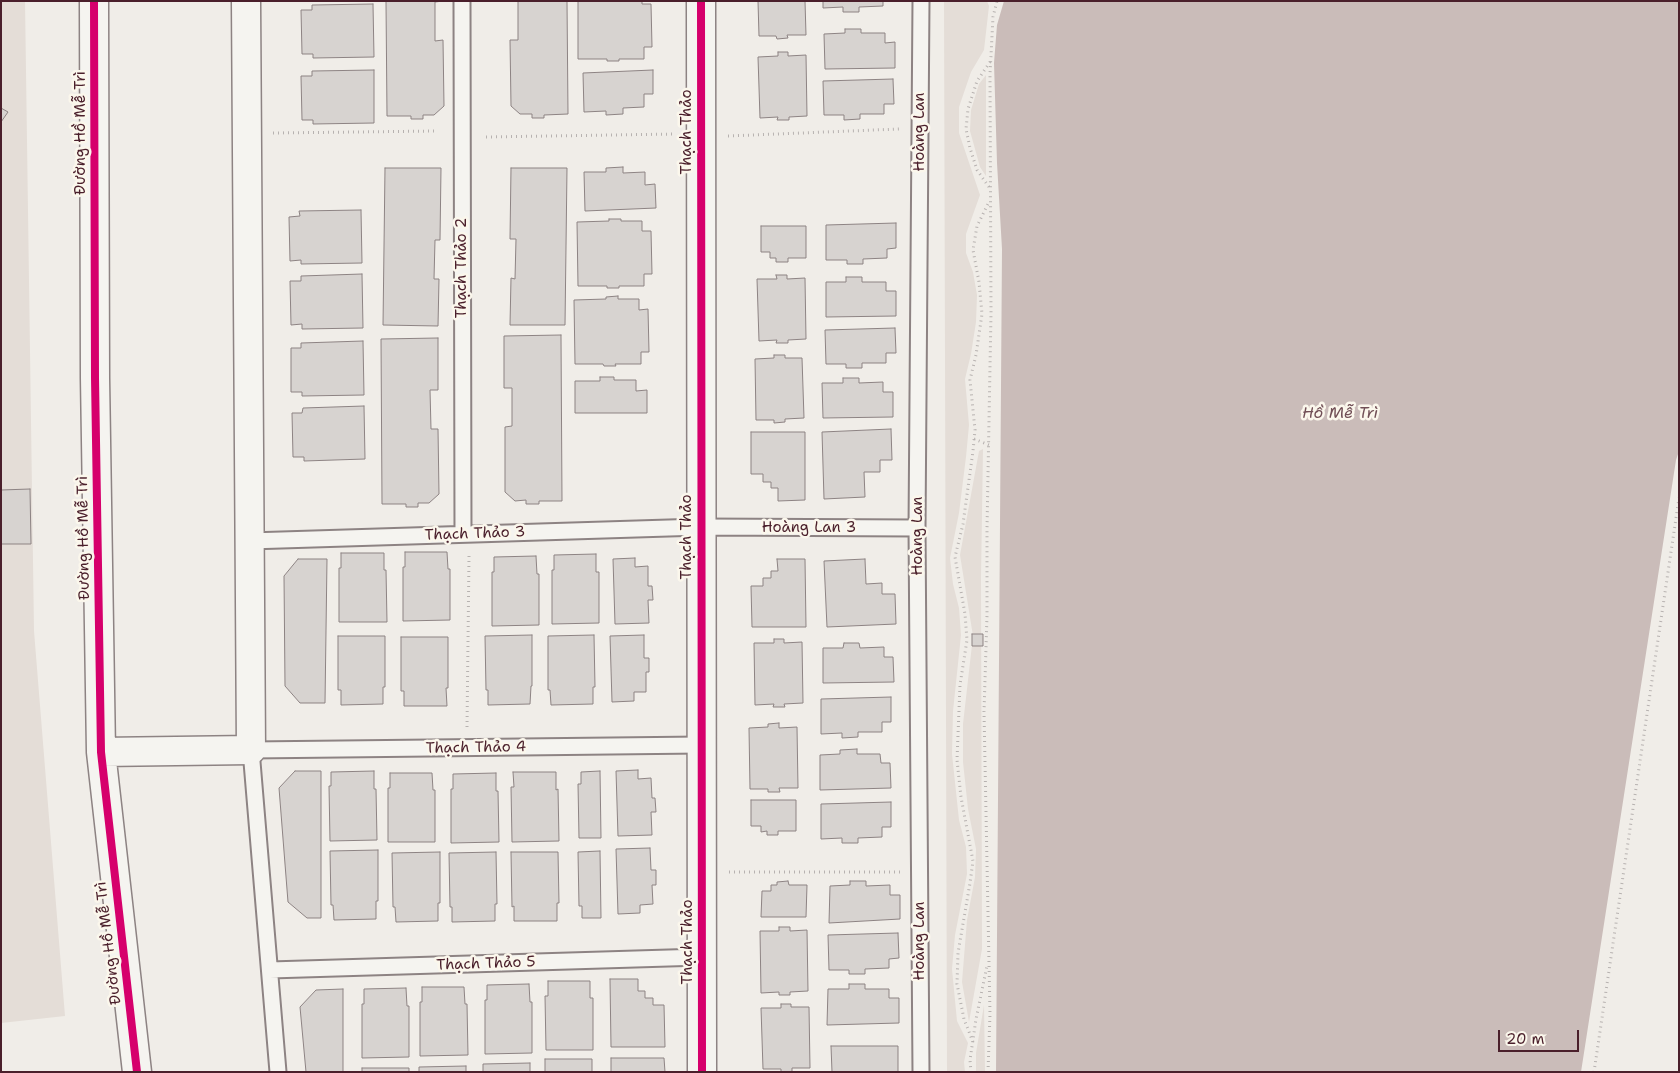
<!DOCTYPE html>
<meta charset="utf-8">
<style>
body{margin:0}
#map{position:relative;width:1680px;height:1073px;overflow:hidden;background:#f0ede8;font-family:"Shantell Sans",sans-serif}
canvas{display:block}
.frame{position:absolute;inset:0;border:2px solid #4a1f2b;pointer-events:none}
.scale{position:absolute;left:1498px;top:1030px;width:81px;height:22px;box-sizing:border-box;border:2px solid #4a1f2b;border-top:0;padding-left:6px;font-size:15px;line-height:18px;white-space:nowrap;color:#4a1f2b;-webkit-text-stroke:4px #fbf7ec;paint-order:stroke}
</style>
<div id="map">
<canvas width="1680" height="1073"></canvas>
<div class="frame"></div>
<div class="scale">20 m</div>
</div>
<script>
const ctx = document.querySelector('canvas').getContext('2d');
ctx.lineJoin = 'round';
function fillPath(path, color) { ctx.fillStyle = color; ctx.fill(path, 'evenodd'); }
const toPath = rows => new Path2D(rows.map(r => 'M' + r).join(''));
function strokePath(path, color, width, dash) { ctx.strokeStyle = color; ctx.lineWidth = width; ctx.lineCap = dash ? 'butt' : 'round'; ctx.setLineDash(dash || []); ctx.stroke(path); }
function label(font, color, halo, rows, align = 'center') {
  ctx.font = font + ' "Shantell Sans",sans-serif'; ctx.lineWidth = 5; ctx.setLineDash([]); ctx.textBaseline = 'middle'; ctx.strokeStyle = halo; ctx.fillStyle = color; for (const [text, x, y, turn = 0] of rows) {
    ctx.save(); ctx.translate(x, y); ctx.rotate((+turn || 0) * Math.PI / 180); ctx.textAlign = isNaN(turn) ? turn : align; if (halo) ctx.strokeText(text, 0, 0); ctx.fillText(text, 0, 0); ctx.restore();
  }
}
const green = toPath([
 [1,1,25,1,34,631,65,1016,1,1023],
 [944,1,987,1,989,6,984,50,971,72,959,107,959,133,980,195,966,234,966,253,973,272,977,295,976,322,971,354,965,379,969,425,966,457,959,513,950,558,953,584,959,608,961,635,953,711,952,754,959,820,966,847,967,874,955,935,952,969,957,1021,968,1043,964,1062,965,1072,947,1072],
 [986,75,986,176,980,167,970,131,971,110,979,84],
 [983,449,981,577,982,949,969,1022,962,982,967,920,975,877,976,849,968,809,963,762,963,724,973,636,960,555,979,451],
 [984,1005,985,1072,976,1072,976,1053]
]);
const water = toPath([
 [1004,1,1679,1,1679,451,1676,460,1581,1072,996,1072,1002,249,997,163,994,63,997,25]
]);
const building = toPath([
 [386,1,443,1,435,2,435,41,443,40,444,106,434,115,423,115,423,119,411,119,411,116,387,116,386,1],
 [510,1,567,1,568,114,544,115,544,118,532,118,532,114,520,114,511,106,510,40,518,40,518,1,510,1],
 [578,1,642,1,642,4,651,4,652,47,644,47,644,59,619,59,619,61,607,61,607,59,578,59,578,1],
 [758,1,805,1,806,35,787,35,788,38,777,39,776,36,759,36,758,1],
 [823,1,883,1,883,6,859,7,859,12,843,12,843,7,823,8,823,1],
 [373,4,374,57,313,58,313,54,302,54,301,10,312,10,312,5,373,4],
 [845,29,861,29,861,33,885,33,885,43,895,42,895,68,825,69,824,34,845,33,845,29],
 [778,52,788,52,788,56,806,55,807,116,789,117,789,120,777,120,778,117,760,118,758,57,778,56,778,52],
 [374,70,374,123,313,124,313,120,302,120,301,76,312,76,312,71,374,70],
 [653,70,653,94,644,94,644,107,623,108,623,114,606,115,606,111,584,112,583,73,653,70],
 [893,79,894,104,884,104,884,114,860,114,860,119,844,120,844,115,824,115,823,81,893,79],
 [1,108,8,112,1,122,1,108],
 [623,167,623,173,645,172,645,185,655,184,656,208,585,211,584,172,606,172,606,168,623,167],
 [385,168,441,168,440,240,435,240,434,279,439,279,438,326,383,325,385,168],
 [511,168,567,168,565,325,510,325,511,278,515,279,516,239,510,239,511,168],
 [361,210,362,263,301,264,301,260,290,261,289,217,300,216,299,211,361,210],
 [609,219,621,219,621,221,642,221,642,231,651,231,652,274,644,274,644,286,619,286,619,288,607,288,607,286,578,286,577,222,609,221,609,219],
 [896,223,896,248,887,249,887,258,863,259,863,264,847,264,847,260,826,260,826,225,896,223],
 [761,226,806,226,806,258,788,258,788,262,776,262,776,258,770,258,770,252,761,252,761,226],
 [362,274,363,328,302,329,302,324,291,325,290,281,301,281,301,276,362,274],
 [776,275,787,275,787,279,805,278,806,339,788,340,788,343,776,343,777,340,759,341,757,279,777,279,776,275],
 [846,277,862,277,862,282,886,282,886,291,896,291,896,316,826,317,826,282,846,282,846,277],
 [618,296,618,299,639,299,639,310,648,309,649,352,641,352,641,364,615,364,616,366,604,366,603,364,575,364,574,300,606,299,606,297,618,296],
 [895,328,896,353,886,353,886,363,862,363,862,368,846,368,846,364,826,364,825,330,895,328],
 [561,335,562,501,539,501,539,504,526,504,526,500,515,501,505,492,505,427,512,426,512,388,504,388,504,336,561,335],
 [438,338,438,390,430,390,431,429,438,429,439,494,429,503,418,503,418,507,406,507,406,504,382,504,381,339,438,338],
 [363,341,364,395,302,396,302,392,291,392,291,348,301,348,301,343,363,341],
 [774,355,785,355,785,358,802,358,804,418,785,419,785,422,774,423,774,420,756,420,755,359,774,358,774,355],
 [600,377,614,377,614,380,636,380,636,391,647,390,647,413,575,413,575,381,600,381,600,377],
 [843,378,859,378,859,383,883,382,883,392,893,392,893,417,823,418,822,383,843,383,843,378],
 [364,406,365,459,304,461,304,457,293,457,292,413,302,413,303,408,364,406],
 [891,429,892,460,880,460,880,472,864,472,865,497,824,499,822,432,891,429],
 [751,432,805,432,805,500,778,501,778,488,771,488,771,482,763,482,763,474,751,474,751,432],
 [30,489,31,544,1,544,1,490,30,489],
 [405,552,447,552,448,569,450,569,450,620,403,621,403,567,405,567,405,552],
 [341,553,384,553,384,570,386,570,387,622,339,622,339,568,341,568,341,553],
 [596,554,596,572,599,572,599,623,552,624,552,570,554,570,554,555,596,554],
 [536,556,537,574,539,574,539,625,492,626,492,572,494,572,494,557,536,556],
 [635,558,635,567,648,566,648,586,652,586,653,600,648,600,649,623,615,624,613,559,635,558],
 [298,559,327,559,325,703,300,703,285,686,284,576,298,559],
 [777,559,805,559,806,627,752,627,751,586,763,586,763,578,771,578,771,571,778,571,777,559],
 [865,559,866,584,882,583,882,594,895,594,896,624,827,627,824,561,865,559],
 [972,634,983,634,983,646,972,646,972,634],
 [532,635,532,686,531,686,530,704,488,705,488,690,486,690,485,636,532,635],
 [594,635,595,687,593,687,593,704,551,705,550,690,548,690,548,636,594,635],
 [644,635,644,658,649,658,649,672,646,672,646,692,634,692,634,701,612,702,610,636,644,635],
 [338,636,385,636,385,687,383,687,383,704,341,705,341,690,338,690,338,636],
 [401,637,448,637,448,688,446,688,447,706,404,706,404,691,401,691,401,637],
 [774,639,784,639,784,643,802,642,803,703,784,704,785,707,773,707,774,704,755,705,754,643,774,643,774,639],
 [844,643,859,643,860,648,884,647,884,657,893,657,894,682,823,683,823,648,843,648,844,643],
 [891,697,891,722,882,722,882,732,858,732,858,737,842,738,842,733,821,734,821,699,891,697],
 [779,723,779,728,797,727,798,788,779,788,780,792,768,792,768,789,750,789,749,728,768,727,768,724,779,723],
 [857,749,857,754,880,754,881,763,890,763,891,788,820,790,820,755,840,754,840,750,857,749],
 [638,770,638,779,651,778,652,798,655,798,656,812,651,812,652,835,618,836,616,771,638,770],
 [295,771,321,771,321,918,307,918,288,902,279,788,295,771],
 [374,771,374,789,376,789,377,840,330,841,329,786,331,786,331,772,374,771],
 [600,771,601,838,579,838,578,784,581,784,581,772,600,771],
 [513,772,556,772,556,790,558,789,559,841,512,842,511,787,514,787,513,772],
 [390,773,432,773,433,790,435,790,435,842,388,842,388,788,390,788,390,773],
 [496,773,496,791,498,791,499,842,451,843,451,789,453,789,453,774,496,773],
 [751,800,796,800,796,831,778,831,778,835,767,835,767,831,761,832,761,826,751,826,751,800],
 [891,802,891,827,882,827,882,837,858,838,858,843,842,843,842,838,821,839,821,804,891,802],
 [650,848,651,870,656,870,656,885,652,885,653,904,640,905,640,913,618,914,616,849,650,848],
 [378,850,378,901,376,901,376,919,334,920,333,905,331,905,330,851,378,850],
 [600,851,601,918,582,918,582,906,579,906,578,852,600,851],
 [440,852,440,903,438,903,438,921,396,922,395,907,393,907,392,853,440,852],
 [496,852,497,904,495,904,495,921,452,922,452,907,450,907,449,853,496,852],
 [511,852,558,852,559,903,557,903,557,921,514,921,514,906,512,907,511,852],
 [788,881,789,885,807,885,806,917,761,917,762,891,771,891,771,885,777,885,777,882,788,881],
 [850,881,866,881,866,886,890,885,890,895,900,895,900,919,829,923,830,886,850,885,850,881],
 [779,927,790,927,790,931,807,930,808,991,790,992,790,995,779,995,779,992,761,993,760,931,779,931,779,927],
 [898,933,899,958,889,959,889,968,865,969,865,974,849,974,849,970,829,970,828,935,898,933],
 [610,979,638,979,638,991,645,991,645,998,653,998,653,1005,664,1005,665,1047,611,1047,610,979],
 [548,981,590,981,590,998,593,998,593,1050,546,1050,545,996,548,996,548,981],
 [529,984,530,1002,532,1002,532,1053,485,1054,485,1000,487,1000,487,985,529,984],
 [849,984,865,984,865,989,889,989,889,998,899,998,899,1023,827,1025,828,989,849,989,849,984],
 [422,987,464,987,465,1004,467,1004,468,1055,420,1056,420,1002,422,1002,422,987],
 [406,988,407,1006,409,1006,409,1057,362,1058,362,1004,364,1004,364,989,406,988],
 [343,989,343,1072,306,1072,300,1007,316,990,343,989],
 [781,1004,791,1004,791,1007,809,1007,810,1068,792,1068,792,1072,781,1072,781,1069,763,1069,761,1008,781,1008,781,1004],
 [831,1046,898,1046,898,1072,832,1072,831,1046],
 [611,1058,664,1058,665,1072,611,1072,611,1058],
 [545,1059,592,1059,592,1072,545,1072,545,1059],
 [530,1063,530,1072,483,1072,483,1064,530,1063],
 [466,1066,466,1072,419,1072,419,1067,466,1066],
 [362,1068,409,1068,409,1072,362,1072,362,1068]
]);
const path = toPath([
 [273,133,437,131],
 [728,136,899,129],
 [486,137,675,134],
 [989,187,977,170,970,148,966,129,968,109,977,81,990,62],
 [974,439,989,445],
 [467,727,469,556],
 [729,872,900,872],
 [973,1042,964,1019,957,984,958,953,970,883,973,861,961,797,957,760,960,685,967,640,965,614,955,557,963,524,973,451,975,430,970,380,976,355,982,314,979,282,973,250,977,226,989,202],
 [971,1072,970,1060,976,1019,987,966],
 [988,1072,990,1014,984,712,987,616,987,529,991,313,990,74,993,17,997,1],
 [1594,1072,1679,498]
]);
const lane = toPath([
 [462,1,463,534],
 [921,1,917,528,921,1072],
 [249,541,701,527,917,528],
 [270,970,702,957],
 [278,1072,251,750,701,745]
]);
const street = toPath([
 [94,1,95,378,101,752,137,1072],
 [701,1,702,1072],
 [101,752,251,750,246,1]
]);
const cycleway = toPath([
 [94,1,95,378,101,752,137,1072],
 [701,1,702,1072]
]);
const streetNames = [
 ["Thạch Thảo",687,132,-90],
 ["Hoàng Lan",920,132,-90],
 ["Đường Hồ Mễ Trì",81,133,-90],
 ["Thạch Thảo 2",462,268,-90],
 ["Hoàng Lan 3",809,528],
 ["Thạch Thảo 3",475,534,-2],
 ["Hoàng Lan",918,536,-90],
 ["Thạch Thảo",687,537,-90],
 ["Đường Hồ Mễ Trì",84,538,-91],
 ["Thạch Thảo 4",476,748,-1],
 ["Hoàng Lan",920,941,-90],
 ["Thạch Thảo",688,942,-90],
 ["Đường Hồ Mễ Trì",109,943,-97],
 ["Thạch Thảo 5",486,964,-2]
];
const waterNames = [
 ["Hồ Mễ Trì",1340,414]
];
fillPath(green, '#e4ddd7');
fillPath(water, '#cabcb9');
fillPath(building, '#d7d3d0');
strokePath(building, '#8d8383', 1);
strokePath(lane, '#8d8383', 19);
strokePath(street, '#8d8383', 31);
strokePath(path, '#b7b2b0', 3, [1, 4]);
strokePath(lane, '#f5f4f0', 15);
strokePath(street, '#f5f4f0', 28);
strokePath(cycleway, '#d6006c', 8);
label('15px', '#4a1f2b', '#fbf7ec', streetNames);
label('italic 16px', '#714f56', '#fbf7ec', waterNames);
</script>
